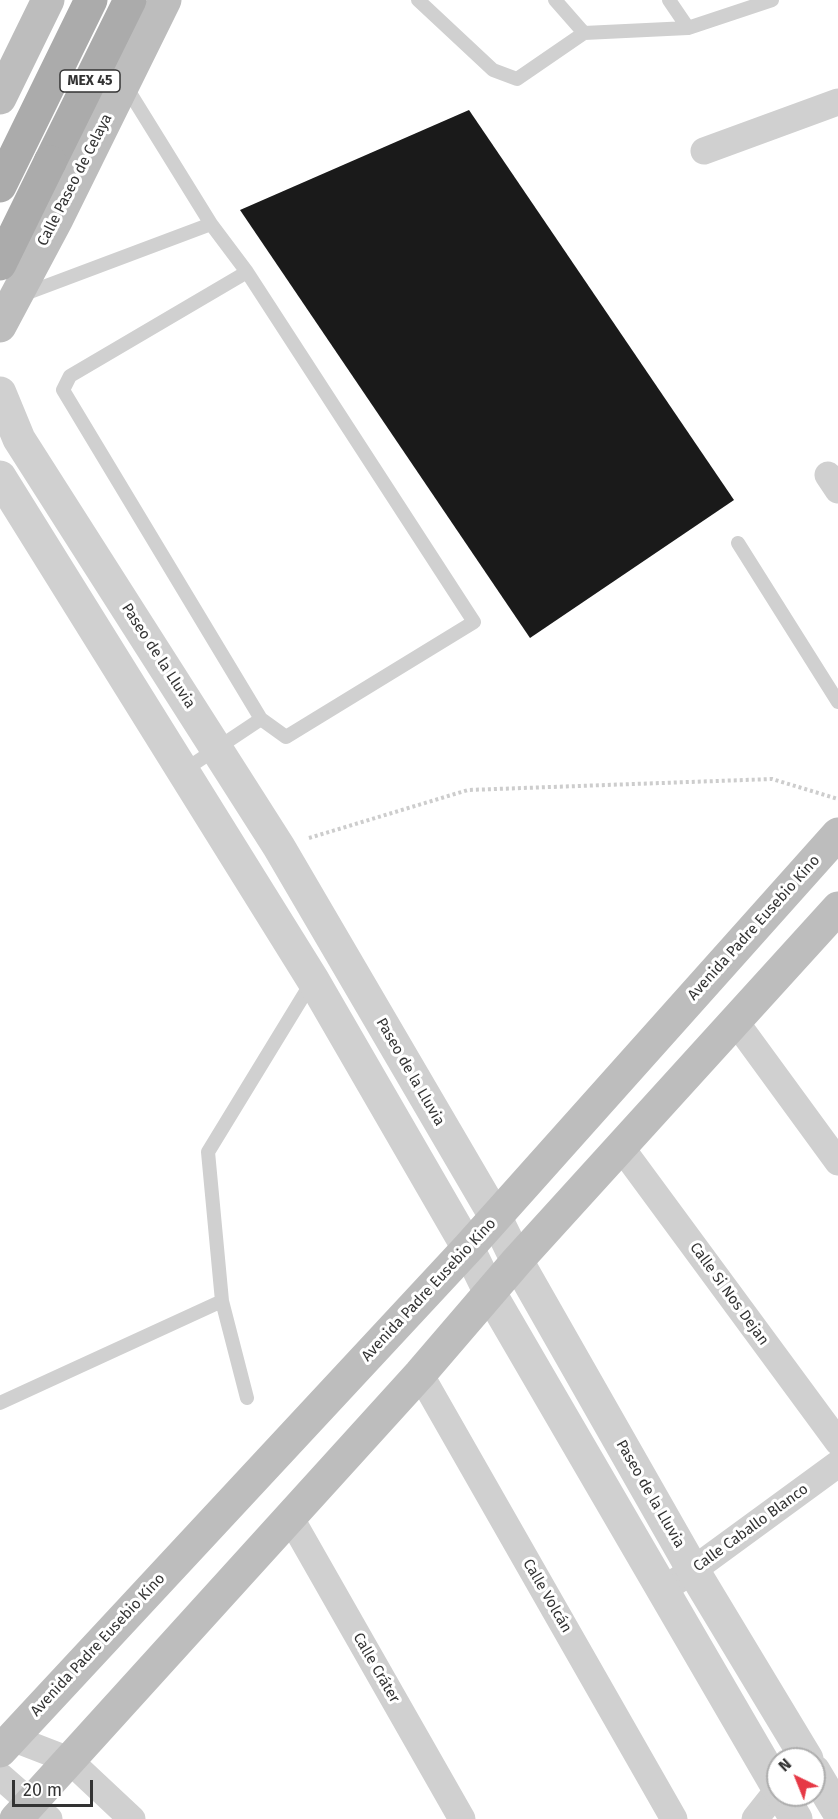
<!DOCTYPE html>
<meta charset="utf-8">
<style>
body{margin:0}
#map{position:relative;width:838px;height:1819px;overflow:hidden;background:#fff;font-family:"Fira Sans",sans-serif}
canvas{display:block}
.north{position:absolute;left:766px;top:1747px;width:60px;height:60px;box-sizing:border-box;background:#fff;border:2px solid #adadad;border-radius:50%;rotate:317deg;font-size:16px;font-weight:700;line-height:24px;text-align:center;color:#333}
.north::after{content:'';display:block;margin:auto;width:21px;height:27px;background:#e63946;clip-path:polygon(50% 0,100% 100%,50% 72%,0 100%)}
.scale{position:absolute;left:12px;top:1780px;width:81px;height:27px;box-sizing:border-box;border:3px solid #333;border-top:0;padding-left:8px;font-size:18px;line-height:21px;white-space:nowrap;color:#333;-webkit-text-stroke:4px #fff;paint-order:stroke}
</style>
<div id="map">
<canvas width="838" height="1819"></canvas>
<div class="north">N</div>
<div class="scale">20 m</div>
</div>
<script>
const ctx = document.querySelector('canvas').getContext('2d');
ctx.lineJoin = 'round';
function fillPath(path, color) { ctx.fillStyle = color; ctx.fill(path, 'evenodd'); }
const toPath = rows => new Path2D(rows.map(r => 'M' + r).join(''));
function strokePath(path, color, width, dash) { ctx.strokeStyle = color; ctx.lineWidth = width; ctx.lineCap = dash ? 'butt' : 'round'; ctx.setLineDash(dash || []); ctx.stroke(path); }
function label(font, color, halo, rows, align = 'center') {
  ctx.font = font + ' "Fira Sans",sans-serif'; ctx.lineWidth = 6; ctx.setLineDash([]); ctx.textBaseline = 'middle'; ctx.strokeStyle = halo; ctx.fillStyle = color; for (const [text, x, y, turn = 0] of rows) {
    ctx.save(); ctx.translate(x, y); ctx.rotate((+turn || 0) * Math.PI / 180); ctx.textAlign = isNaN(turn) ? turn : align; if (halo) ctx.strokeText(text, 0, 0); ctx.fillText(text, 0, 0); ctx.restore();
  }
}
const building = toPath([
 [469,110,734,500,530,638,240,210]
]);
const path = toPath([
 [309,838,468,790,772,779,838,799]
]);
const service = toPath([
 [418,0,493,70,517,79,584,33,688,28,772,0],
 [555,0,584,33],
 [669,0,688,28],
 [125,85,211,224],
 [247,272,474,622,286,737,261,719,63,390,70,376,247,272],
 [22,295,211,224,247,272],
 [738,543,838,702],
 [183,771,261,719],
 [222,1301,247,1398],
 [0,1403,222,1301,208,1152,313,980]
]);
const minor = toPath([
 [704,151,838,102],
 [828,475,838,490],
 [735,1021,838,1162],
 [620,1146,838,1442],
 [420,1374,674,1819],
 [290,1517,462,1819],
 [663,1590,693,1570,838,1464],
 [12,1738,69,1760,132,1819],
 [0,1776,49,1819],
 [755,1819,778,1790]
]);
const tertiary = toPath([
 [0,393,19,439,279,847,496,1218,517,1261,693,1570,807,1759],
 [0,477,313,980,468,1248,490,1293,778,1788],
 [814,1771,838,1811],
 [782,1795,796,1819]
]);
const secondary = toPath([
 [0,98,48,0],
 [0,326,57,219,165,0],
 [0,1751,468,1248,838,834],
 [16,1819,420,1374,517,1261,838,908]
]);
const primary = toPath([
 [50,162,130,0],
 [0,186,91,0]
]);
const primaryBridge = toPath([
 [0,264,50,162]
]);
const shields = [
 [90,81,60]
];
const shieldNames = [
 ["MEX 45",90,81]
];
const streetNames = [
 ["Calle Paseo de Celaya",75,180,-63],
 ["Paseo de la Lluvia",158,656,57],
 ["Avenida Padre Eusebio Kino",754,928,-48],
 ["Paseo de la Lluvia",410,1072,60],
 ["Avenida Padre Eusebio Kino",429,1290,-47],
 ["Calle Si Nos Dejan",729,1294,54],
 ["Paseo de la Lluvia",650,1494,60],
 ["Calle Caballo Blanco",751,1528,-36],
 ["Calle Volcán",547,1596,60],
 ["Avenida Padre Eusebio Kino",98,1645,-47],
 ["Calle Cráter",376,1668,60]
];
fillPath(building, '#1a1a1a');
strokePath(path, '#cdcdcd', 4, [3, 3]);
strokePath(service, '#d0d0d0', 14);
strokePath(minor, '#d0d0d0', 27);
strokePath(tertiary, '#d0d0d0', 33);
strokePath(secondary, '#bdbdbd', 33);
strokePath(primary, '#ababab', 33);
strokePath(primaryBridge, '#ababab', 33);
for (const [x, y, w] of shields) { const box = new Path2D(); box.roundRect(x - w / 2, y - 11, w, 22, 4.5); ctx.fillStyle = '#fff'; ctx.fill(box); strokePath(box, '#333', 1.5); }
label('bold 14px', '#333', null, shieldNames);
label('15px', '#333', '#fff', streetNames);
</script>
